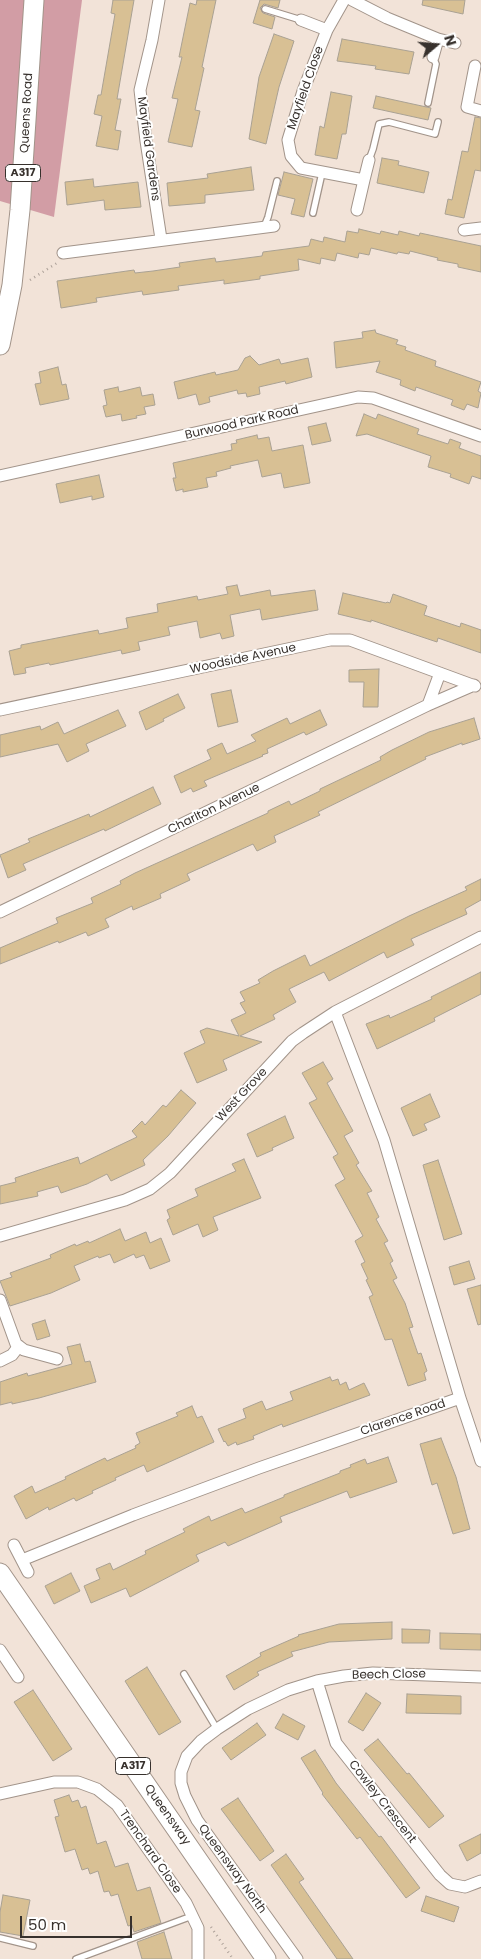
<!DOCTYPE html>
<style>
body{margin:0}
#map{position:relative;width:481px;height:1959px;overflow:hidden;background:#f2e3d8;font-family:Poppins,sans-serif}
canvas{display:block}
.north{position:absolute;left:411px;top:20px;width:50px;height:50px;-webkit-text-stroke:4px #fff;paint-order:stroke;rotate:72deg;font-size:14px;font-weight:700;line-height:20px;text-align:center;color:#37312d}
.north::after{content:'';display:block;margin:auto;width:18px;height:22px;background:#37312d;clip-path:polygon(50% 0,100% 100%,50% 72%,0 100%)}
.scale{position:absolute;left:20px;top:1916px;width:112px;height:22px;box-sizing:border-box;border:2px solid #37312d;border-top:0;padding-left:6px;font-size:15px;line-height:18px;white-space:nowrap;color:#37312d;-webkit-text-stroke:4px #fff;paint-order:stroke}
</style>
<div id="map">
<canvas width="481" height="1959"></canvas>
<div class="north">N</div>
<div class="scale">50 m</div>
</div>
<script>
const ctx = document.querySelector('canvas').getContext('2d');
ctx.lineJoin = 'round';
function fillPath(path, color) { ctx.fillStyle = color; ctx.fill(path, 'evenodd'); }
const toPath = rows => new Path2D(rows.map(r => 'M' + r).join(''));
function strokePath(path, color, width, dash) { ctx.strokeStyle = color; ctx.lineWidth = width; ctx.lineCap = dash ? 'butt' : 'round'; ctx.setLineDash(dash || []); ctx.stroke(path); }
function label(font, color, halo, rows, align = 'center') {
  ctx.font = font + ' Poppins,sans-serif'; ctx.lineWidth = 4; ctx.setLineDash([]); ctx.textBaseline = 'middle'; ctx.strokeStyle = halo; ctx.fillStyle = color; for (const [text, x, y, turn = 0] of rows) {
    ctx.save(); ctx.translate(x, y); ctx.rotate((+turn || 0) * Math.PI / 180); ctx.textAlign = isNaN(turn) ? turn : align; if (halo) ctx.strokeText(text, 0, 0); ctx.fillText(text, 0, 0); ctx.restore();
  }
}
const forest = toPath([
 [0,0,82,0,54,217,0,201]
]);
const building = toPath([
 [113,0,134,0,117,99,121,99,115,130,121,131,118,150,96,146,102,116,94,114,98,95,101,95,115,14,111,13,113,0],
 [197,0,216,0,202,67,204,68,195,110,200,111,192,147,168,142,178,99,172,98,182,57,179,57,190,3,196,5,197,0],
 [260,0,280,0,278,8,264,4,260,8,263,13,275,17,272,29,253,23,260,0],
 [423,0,465,0,463,14,422,5,423,0],
 [274,34,294,41,279,87,266,144,249,139,259,77,274,34],
 [342,39,414,52,409,74,375,69,376,66,337,61,342,39],
 [331,92,352,96,346,134,342,134,337,159,315,155,320,126,324,128,331,92],
 [376,96,431,108,428,120,373,108,376,96],
 [475,117,481,118,481,171,475,170,464,218,445,214,448,199,452,200,462,151,468,152,475,117],
 [382,158,399,161,398,165,429,172,424,193,377,183,382,158],
 [251,167,254,190,205,195,205,203,169,206,167,183,208,178,207,174,251,167],
 [284,172,313,179,304,217,291,214,295,199,278,195,284,172],
 [93,179,94,187,138,182,141,207,105,210,104,200,67,205,65,182,93,179],
 [359,229,380,234,381,231,398,235,399,231,419,236,420,233,481,246,481,272,458,267,458,264,437,260,438,258,410,251,409,254,398,252,397,254,371,248,369,255,359,253,358,258,337,253,335,261,321,258,320,264,298,259,299,270,260,276,260,279,224,284,224,280,178,286,179,290,143,295,142,291,96,298,97,302,61,308,57,281,134,270,135,273,153,271,180,267,179,263,193,261,215,258,216,262,262,256,263,252,309,246,311,239,323,242,324,237,345,242,347,231,358,233,359,229],
 [375,330,376,333,398,340,396,344,406,347,405,350,436,361,435,366,481,382,478,391,481,393,478,408,467,404,464,410,451,405,453,400,416,387,415,391,400,385,401,380,376,372,380,361,336,368,334,342,363,338,362,332,375,330],
 [250,356,259,365,279,359,281,364,308,358,312,377,286,384,285,381,259,387,260,394,247,397,246,393,238,394,237,390,209,397,210,402,199,405,196,394,178,399,174,382,215,372,216,375,238,370,245,358,250,356],
 [58,367,62,385,66,384,69,399,40,405,35,384,41,383,39,372,58,367],
 [118,387,119,392,140,387,142,396,153,394,155,405,144,407,146,414,136,416,137,418,122,421,121,414,106,417,103,406,107,405,104,390,118,387],
 [364,414,376,419,378,414,419,429,417,434,448,444,450,439,461,443,459,448,481,456,481,479,472,476,469,484,450,477,451,474,428,467,431,456,367,434,356,436,364,414],
 [326,423,331,441,312,445,308,427,326,423],
 [257,435,258,439,269,437,272,451,303,445,310,483,284,488,281,473,262,477,258,460,230,466,231,468,216,472,217,476,206,478,208,487,183,492,183,489,176,491,173,478,176,478,173,463,232,450,231,444,237,443,236,440,257,435],
 [99,475,104,497,92,500,92,496,60,503,56,484,99,475],
 [237,585,240,596,270,590,271,596,315,590,318,610,262,620,260,609,230,615,234,636,222,639,220,633,200,638,197,621,168,627,170,635,138,642,140,650,122,654,121,650,50,665,49,663,25,668,26,673,14,675,9,651,21,648,21,645,98,630,99,634,128,628,126,618,158,612,157,604,197,596,198,600,228,594,226,587,237,585],
 [343,593,386,603,387,602,390,603,393,594,427,606,424,615,460,627,461,623,481,630,481,653,438,638,437,642,371,620,371,622,338,614,343,593],
 [379,669,378,707,363,707,364,682,349,682,349,670,379,669],
 [231,690,238,722,218,727,211,694,231,690],
 [178,694,185,708,163,719,164,721,146,730,139,712,178,694],
 [118,710,126,726,86,744,89,751,67,762,58,744,0,757,0,735,40,726,41,730,58,722,64,734,118,710],
 [320,710,327,725,306,735,304,732,267,749,268,753,262,755,263,756,204,781,207,786,193,792,191,788,181,793,174,776,211,759,207,750,222,743,227,754,256,741,251,735,287,718,290,724,320,710],
 [474,718,480,739,462,745,462,743,425,757,426,759,318,812,320,815,274,836,276,842,257,851,253,844,187,874,190,880,160,894,161,898,133,910,132,906,105,919,109,927,88,936,86,932,59,943,58,941,0,964,0,948,58,923,56,918,93,903,91,898,121,884,120,881,135,873,268,813,268,811,289,801,291,805,320,791,320,789,381,760,380,757,392,750,429,732,474,718],
 [153,787,161,804,105,831,104,829,23,864,26,870,8,878,0,855,30,842,28,839,89,814,90,817,153,787],
 [481,879,481,900,465,909,467,914,411,939,414,945,387,958,384,952,329,981,324,972,289,989,296,1002,273,1015,275,1019,240,1036,262,1042,223,1060,227,1070,197,1083,184,1053,205,1043,200,1031,207,1028,239,1036,231,1020,246,1013,240,1003,245,1001,240,992,260,983,258,980,273,971,305,955,310,966,409,916,467,890,465,887,481,879],
 [481,972,481,994,434,1018,435,1021,377,1049,366,1024,389,1015,390,1018,432,999,431,997,481,972],
 [323,1062,333,1079,327,1083,353,1131,344,1136,359,1163,356,1165,372,1191,367,1193,379,1217,376,1219,388,1241,384,1243,393,1261,390,1263,397,1278,393,1280,405,1303,413,1327,409,1328,418,1354,421,1353,427,1371,424,1373,426,1380,408,1386,392,1339,385,1340,369,1297,373,1295,366,1280,368,1279,361,1264,365,1262,355,1241,363,1236,335,1185,345,1179,333,1157,338,1154,309,1103,317,1099,302,1073,323,1062],
 [181,1090,196,1103,168,1136,143,1160,145,1165,111,1181,107,1174,87,1184,61,1193,58,1186,37,1192,38,1196,0,1204,0,1186,16,1182,15,1178,78,1157,80,1164,137,1137,132,1131,142,1121,145,1125,163,1105,166,1107,181,1090],
 [430,1094,440,1117,424,1124,427,1130,413,1136,401,1108,430,1094],
 [285,1116,294,1138,272,1148,273,1150,257,1157,247,1134,285,1116],
 [244,1159,261,1198,213,1217,218,1230,203,1237,198,1224,173,1235,167,1220,170,1218,167,1210,198,1196,195,1189,236,1171,232,1164,244,1159],
 [438,1160,462,1234,444,1240,423,1165,438,1160],
 [120,1229,125,1241,146,1232,150,1243,161,1238,170,1261,150,1269,144,1255,136,1258,134,1254,114,1263,110,1254,99,1258,98,1256,74,1266,80,1280,51,1293,10,1306,0,1281,12,1277,10,1273,51,1258,50,1255,75,1244,76,1246,88,1241,89,1243,120,1229],
 [469,1261,475,1279,454,1285,449,1267,469,1261],
 [481,1285,481,1324,478,1325,467,1289,481,1285],
 [45,1320,50,1336,37,1340,32,1324,45,1320],
 [80,1344,85,1362,90,1361,96,1382,39,1398,12,1404,12,1402,0,1405,0,1382,27,1373,28,1376,72,1364,67,1347,80,1344],
 [330,1377,332,1381,338,1379,340,1385,346,1382,349,1390,364,1383,370,1395,283,1427,282,1424,253,1436,254,1439,237,1445,236,1442,228,1446,225,1441,224,1442,218,1429,246,1418,243,1409,262,1401,266,1410,293,1400,290,1392,330,1377],
 [192,1406,197,1418,202,1416,214,1442,147,1472,144,1465,115,1478,116,1480,92,1491,93,1493,76,1501,74,1498,49,1510,48,1507,26,1519,14,1496,32,1486,35,1493,66,1479,65,1477,105,1458,107,1461,136,1448,135,1446,140,1443,136,1433,178,1416,176,1413,192,1406],
 [441,1438,456,1477,470,1529,453,1534,437,1483,432,1485,420,1444,441,1438],
 [388,1457,397,1482,350,1498,347,1491,280,1517,282,1522,228,1546,225,1542,196,1555,199,1561,130,1597,126,1588,91,1603,84,1586,100,1579,96,1569,110,1563,113,1570,146,1554,145,1551,185,1532,183,1529,209,1516,211,1521,242,1508,245,1513,284,1497,284,1495,340,1473,340,1471,351,1467,350,1465,365,1459,367,1464,388,1457],
 [71,1573,80,1591,54,1604,45,1586,71,1573],
 [392,1622,392,1639,329,1642,291,1652,293,1656,257,1672,259,1675,234,1690,226,1676,261,1656,260,1653,299,1636,298,1635,339,1624,392,1622],
 [402,1629,430,1630,429,1643,402,1643,402,1629],
 [440,1633,481,1634,481,1650,440,1649,440,1633],
 [147,1667,181,1722,159,1735,125,1681,147,1667],
 [33,1690,72,1749,53,1761,14,1702,33,1690],
 [366,1693,381,1703,363,1731,348,1722,366,1693],
 [407,1694,461,1696,461,1714,406,1713,407,1694],
 [283,1714,305,1726,298,1740,275,1728,283,1714],
 [257,1723,266,1735,231,1760,222,1748,257,1723],
 [378,1739,407,1774,409,1773,444,1816,429,1828,364,1750,378,1739],
 [315,1750,336,1783,379,1837,381,1836,420,1888,406,1898,360,1837,357,1839,322,1794,323,1793,301,1758,315,1750],
 [69,1795,72,1802,78,1800,81,1808,86,1806,97,1844,106,1841,115,1867,128,1863,137,1891,150,1887,161,1923,134,1932,132,1925,128,1926,118,1894,111,1896,109,1891,104,1892,98,1871,90,1874,88,1868,82,1870,75,1849,65,1852,55,1817,59,1816,54,1800,69,1795],
 [238,1798,274,1851,260,1861,221,1809,238,1798],
 [481,1834,481,1853,467,1861,459,1845,481,1834],
 [286,1854,304,1879,299,1882,353,1959,337,1959,271,1865,286,1854],
 [3,1895,30,1900,23,1936,0,1932,0,1912,3,1895],
 [426,1896,459,1907,454,1922,421,1911,426,1896],
 [164,1932,172,1959,142,1959,137,1942,164,1932]
]);
const path = toPath([
 [30,280,57,263],
 [211,1927,233,1959]
]);
const lane = toPath([
 [265,9,301,20],
 [428,103,436,64,433,57],
 [369,160,373,149,379,124,389,122,435,134,438,122],
 [313,213,322,173],
 [264,227,268,217,277,181],
 [184,1674,217,1729],
 [0,1938,33,1946],
 [76,1959,192,1916]
]);
const street = toPath([
 [159,0,152,40,140,90,146,141,161,239],
 [344,0,327,30,303,91,288,140,291,156,301,168,364,180,369,160],
 [352,0,387,18,438,39],
 [301,20,327,30],
 [433,57,438,39,455,43],
 [475,66,467,107,481,111],
 [357,210,364,180],
 [464,230,481,228],
 [63,253,274,226],
 [0,476,358,397,373,398,481,436],
 [428,705,440,673],
 [0,710,330,640,350,640,475,686],
 [0,912,428,705,474,685],
 [0,1236,125,1200,150,1189,170,1173,292,1041,303,1033,335,1012,481,937],
 [0,1300,16,1344,24,1350,57,1359],
 [0,1361,12,1355,19,1346],
 [460,1398,481,1461],
 [14,1545,28,1572],
 [22,1560,133,1515,259,1468,460,1398,384,1140,335,1012],
 [0,1650,18,1677],
 [317,1681,336,1743,440,1875,450,1884,465,1887,481,1881],
 [0,1794,54,1782,78,1782,97,1789,117,1805,186,1903,198,1928,198,1959],
 [297,1959,197,1820,185,1796,181,1783,181,1772,187,1756,201,1741,217,1729,248,1709,288,1690,317,1681,344,1676,373,1673,481,1677]
]);
const primary = toPath([
 [0,345,12,285,20,210,34,0],
 [0,1573,266,1959]
]);
const shields = [
 [23,173,35],
 [133,1766,35]
];
const shieldNames = [
 ["A317",23,173],
 ["A317",133,1766]
];
const streetNames = [
 ["Mayfield Close",306,88,-71],
 ["Queens Road",27,113,-87],
 ["Mayfield Gardens",148,149,82],
 ["Burwood Park Road",242,423,-13],
 ["Woodside Avenue",243,659,-12],
 ["Charlton Avenue",214,809,-26],
 ["West Grove",242,1095,-47],
 ["Clarence Road",403,1418,-19],
 ["Beech Close",389,1675,-1],
 ["Cowley Crescent",382,1802,52],
 ["Queensway",167,1815,55],
 ["Trenchard Close",150,1852,55],
 ["Queensway North",232,1869,54]
];
fillPath(forest, '#d29da5');
fillPath(building, '#d8c094');
strokePath(building, '#a9a193', 1);
strokePath(lane, '#a2948a', 8);
strokePath(street, '#a2948a', 13);
strokePath(primary, '#a2948a', 21);
strokePath(path, '#aca098', 2.5, [1, 4]);
strokePath(lane, '#fff', 5.5);
strokePath(street, '#fff', 11);
strokePath(primary, '#fff', 19);
for (const [x, y, w] of shields) { const box = new Path2D(); box.roundRect(x - w / 2, y - 8.5, w, 17, 4); ctx.fillStyle = '#fff'; ctx.fill(box); strokePath(box, '#37312d', 1); }
label('bold 11px', '#37312d', null, shieldNames);
label('12px', '#37312d', '#fff', streetNames);
</script>
